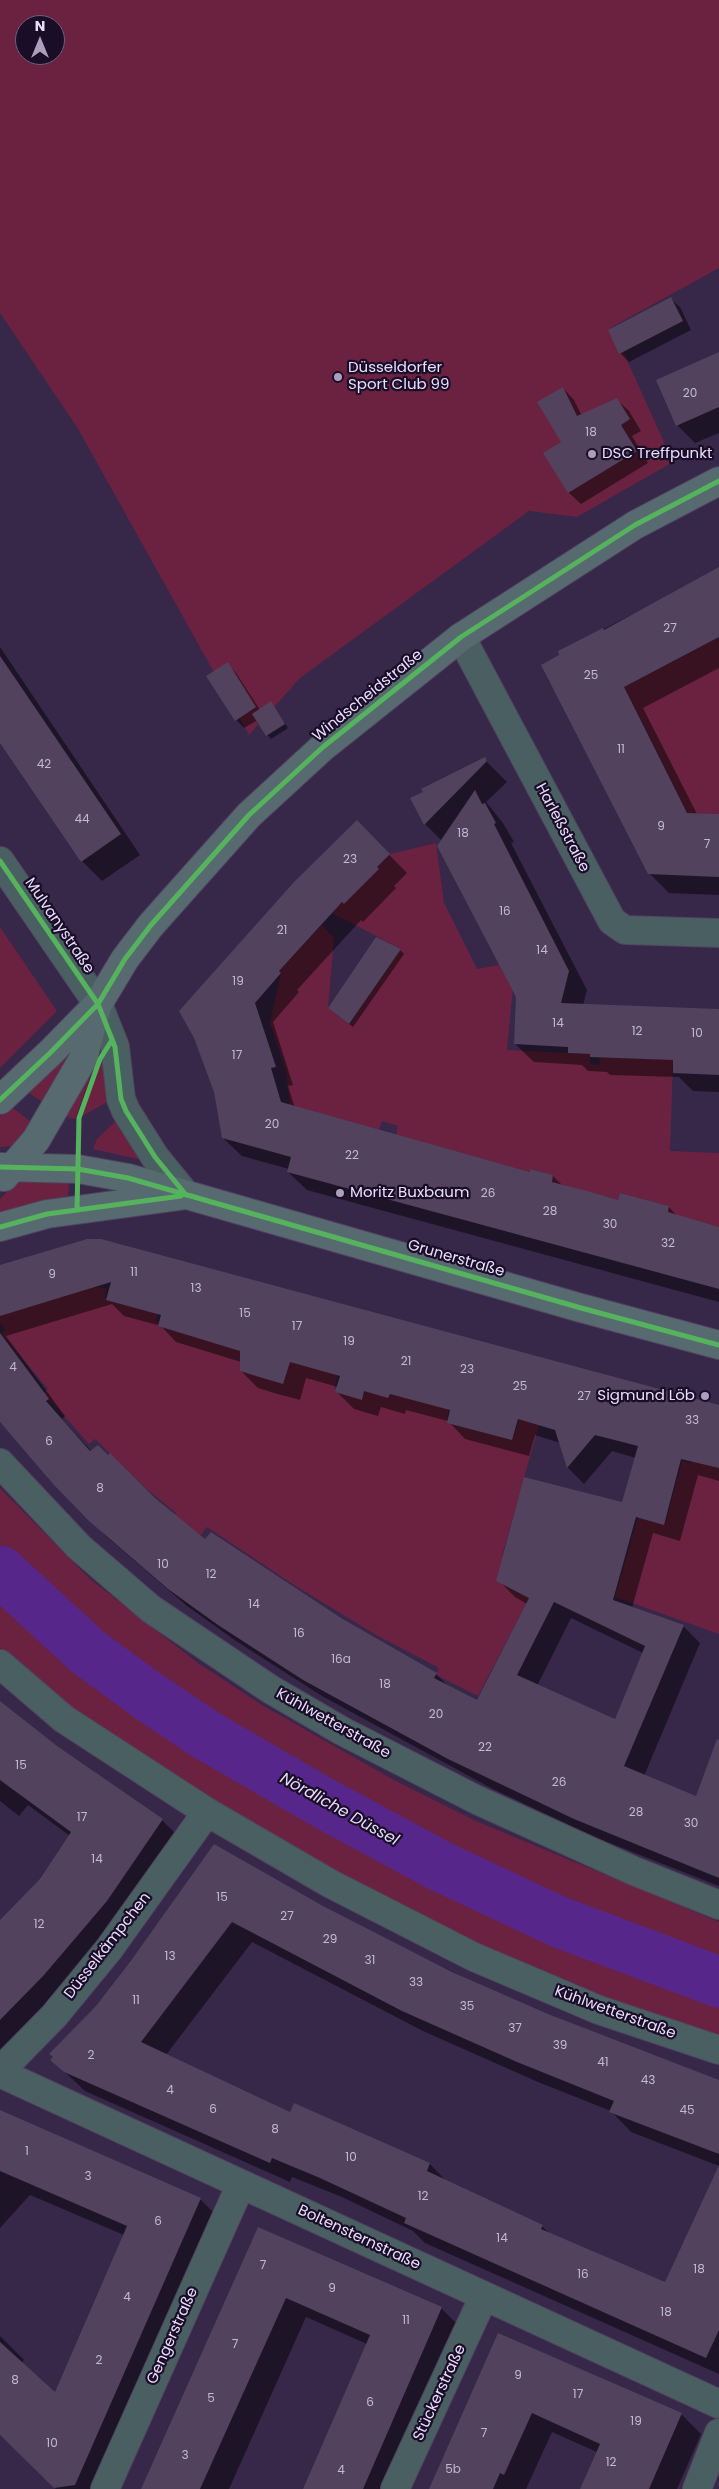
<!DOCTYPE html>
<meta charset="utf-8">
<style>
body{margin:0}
#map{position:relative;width:719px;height:2489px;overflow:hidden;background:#372749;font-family:Poppins,sans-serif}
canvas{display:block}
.north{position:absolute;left:15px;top:15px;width:50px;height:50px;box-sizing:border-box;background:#190d28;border:1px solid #6c617d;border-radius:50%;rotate:0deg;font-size:14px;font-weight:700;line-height:20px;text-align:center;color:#e9dffd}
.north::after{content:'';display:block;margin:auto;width:18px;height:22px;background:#ab9fbe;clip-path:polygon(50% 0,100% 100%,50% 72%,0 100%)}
</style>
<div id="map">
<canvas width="719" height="2489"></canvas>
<div class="north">N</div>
</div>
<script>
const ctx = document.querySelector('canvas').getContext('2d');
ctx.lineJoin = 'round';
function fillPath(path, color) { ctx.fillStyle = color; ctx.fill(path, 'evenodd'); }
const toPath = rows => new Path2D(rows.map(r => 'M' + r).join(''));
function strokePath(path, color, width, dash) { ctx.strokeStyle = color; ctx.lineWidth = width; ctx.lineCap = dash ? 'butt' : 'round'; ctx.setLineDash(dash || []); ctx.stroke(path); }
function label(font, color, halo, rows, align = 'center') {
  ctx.font = font + ' Poppins,sans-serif'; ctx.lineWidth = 4.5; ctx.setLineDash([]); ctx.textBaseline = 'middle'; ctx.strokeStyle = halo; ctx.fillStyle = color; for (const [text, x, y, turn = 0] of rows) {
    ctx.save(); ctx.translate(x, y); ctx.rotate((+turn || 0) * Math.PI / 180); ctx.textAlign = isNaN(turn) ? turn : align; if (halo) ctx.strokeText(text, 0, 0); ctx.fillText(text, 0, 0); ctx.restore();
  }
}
const green = toPath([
 [0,0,719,0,719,268,612,327,673,462,577,517,529,511,300,678,249,735,77,427,0,313],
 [25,25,55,25,55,55,25,55],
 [719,637,719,814,687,813,622,683,651,673],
 [436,843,444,903,477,969,499,965,504,974,511,970,514,976,507,1050,590,1054,590,1064,599,1065,600,1057,673,1060,670,1151,719,1153,719,1227,667,1213,669,1206,620,1193,618,1200,552,1182,553,1175,531,1169,530,1172,396,1135,398,1126,382,1121,379,1130,290,1105,286,1071,270,1023,281,973,279,971,322,925,334,938,328,1008,349,1024,401,949,330,912,341,901,344,904,379,869,377,867,390,854],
 [0,927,57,1011,0,1068],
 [69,1051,72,1051,44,1103,29,1093],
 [97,1059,75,1119,63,1116],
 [103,1059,109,1101,82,1116],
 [12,1107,32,1123,17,1146,0,1147,0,1116],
 [117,1120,140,1156,138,1159,93,1149,97,1139],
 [19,1179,69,1180,68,1196,36,1202,0,1213,0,1199],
 [89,1285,106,1289,105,1298,144,1309,161,1303,156,1321,290,1357,338,1375,334,1388,362,1396,366,1383,452,1396,447,1417,514,1435,521,1413,541,1418,502,1556,543,1571,478,1696,436,1675,439,1668,378,1636,294,1585,207,1527,199,1537,173,1517,176,1513,148,1490,95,1439,89,1444,44,1393,48,1389,1,1333,5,1330,0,1322,0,1315],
 [694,1453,719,1464,719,1634,615,1597,639,1514,666,1521,682,1461,691,1463],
 [0,1488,90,1579,198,1663,262,1705,394,1780,476,1821,719,1922,719,2040,622,2006,456,1934,378,1895,130,1754,39,1684,0,1648]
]);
const shadow = toPath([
 [671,299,680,307,691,330,629,362,620,353,610,330],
 [719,353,719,433,695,443,677,425],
 [563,388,574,400,582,416,617,400,629,411,641,431,632,436,648,463,581,504,569,493,545,453,563,442],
 [719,570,719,668,643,708,697,814,719,815,719,895,669,893,649,873,559,652],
 [0,647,140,855,102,881,82,861,0,740],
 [228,664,236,673,260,710,271,703,288,728,271,739,256,721,244,728,236,720],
 [484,759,507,782,486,802,503,823,514,842,511,843,587,990,583,1005,719,1010,719,1092,693,1091,679,1077,610,1075,607,1072,588,1071,582,1065,534,1062,515,1044,517,997,442,841,425,824],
 [357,822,407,873,394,886,396,888,363,922,361,920,297,990,299,992,273,1022,293,1085,288,1086,295,1108,531,1173,553,1176,563,1186,619,1201,669,1207,677,1216,719,1228,719,1302,307,1190,288,1172,289,1169,242,1156,223,1138,215,1091,199,1046],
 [400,950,404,954,353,1027,329,1008],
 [87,1240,719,1406,719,1481,698,1475,680,1541,653,1533,632,1608,683,1626,700,1643,644,1776,696,1797,719,1759,719,1886,592,1836,491,1788,322,1696,236,1641,187,1606,107,1537,55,1484,0,1420,0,1267],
 [112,1304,124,1316,161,1326,176,1342,241,1362,241,1371,258,1388,274,1393,300,1400,306,1378,338,1387,337,1392,354,1409,378,1416,381,1407,405,1414,406,1410,448,1421,465,1439,529,1456,535,1435,560,1443,568,1468,584,1484,612,1451,636,1458,623,1503,498,1580,515,1597,527,1604,477,1702,450,1688,436,1674,205,1541,154,1499,92,1452,62,1419,65,1416,6,1336],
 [571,1618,643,1653,615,1721,537,1686],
 [0,1702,57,1747,162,1820,182,1840,0,2060,0,1921,41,1880,70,1836,28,1805,19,1816,0,1801],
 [166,1917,362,1928,502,1996,719,2082,719,2166,631,2132,611,2111,538,2082,423,2031,252,1942,166,2055,290,2113,294,2105,430,2164,447,2182,542,2226,550,2234,666,2284,719,2181,719,2374,425,2243,413,2231,342,2197,292,2177,290,2182,85,2091,52,2060,97,2007],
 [0,2112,200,2199,220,2219,101,2489,56,2489,0,2435,0,2336,24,2360,21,2363,55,2394,124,2235,30,2195,0,2228],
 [258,2228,441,2308,461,2328,391,2489,304,2489,367,2344,306,2317,229,2489,142,2489],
 [498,2335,681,2414,701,2434,677,2489,581,2489,597,2452,552,2432,526,2489,430,2489]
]);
const river = toPath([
 [0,1571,88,1652,148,1696,206,1735,327,1805,440,1866,559,1922,719,1982]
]);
const building = toPath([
 [671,297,683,321,619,354,608,330],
 [719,352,719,407,676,426,656,380],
 [563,387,577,416,617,398,630,419,621,425,637,451,568,493,543,453,561,442,537,402],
 [719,567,719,637,624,687,687,813,719,814,719,877,648,874,541,665,559,655,558,651,603,628,604,630],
 [0,656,121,834,81,862,0,743],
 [228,662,256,707,235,721,206,676],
 [271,701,285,724,266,736,252,714],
 [485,757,487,761,424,825,410,798,423,792,421,789],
 [475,790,482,804,485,803,496,823,494,824,569,971,561,1003,719,1009,719,1075,673,1073,673,1060,590,1057,590,1054,568,1053,568,1047,514,1044,516,997,437,846],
 [357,820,390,854,377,867,379,869,344,904,342,902,279,971,281,973,255,1003,276,1067,271,1068,281,1102,530,1172,530,1169,553,1175,552,1182,587,1191,618,1200,620,1193,669,1206,668,1212,719,1227,719,1289,287,1172,291,1157,222,1138,214,1092,194,1038,179,1011,294,882],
 [376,937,401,949,349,1024,328,1008],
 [87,1239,101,1239,719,1405,719,1468,681,1459,664,1525,636,1517,613,1600,684,1625,624,1766,696,1796,717,1739,719,1740,719,1878,574,1819,448,1759,303,1680,218,1625,168,1589,89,1521,54,1485,0,1422,0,1333,49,1399,46,1401,90,1451,98,1445,108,1455,110,1453,155,1498,205,1539,211,1532,341,1618,437,1673,434,1678,477,1700,529,1598,496,1581,524,1477,622,1502,638,1446,595,1435,567,1468,555,1430,518,1419,512,1440,447,1423,450,1410,390,1394,388,1398,364,1391,362,1400,335,1392,340,1376,290,1362,283,1384,256,1376,240,1371,240,1351,158,1326,161,1315,106,1300,111,1282,0,1316,0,1265],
 [554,1602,645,1646,615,1719,517,1675],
 [0,1701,57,1746,163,1819,107,1901,44,1975,0,2020,0,1920,40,1879,71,1832,0,1780],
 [214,1844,323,1906,452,1972,548,2014,719,2080,719,2154,609,2112,614,2101,517,2062,402,2011,232,1922,141,2042,290,2112,294,2103,430,2163,427,2171,543,2225,541,2229,665,2282,719,2165,719,2330,706,2358,404,2223,406,2218,320,2178,272,2158,270,2163,64,2072,50,2060,53,2057,49,2054,96,2006,130,1962],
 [0,2110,201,2198,75,2485,54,2488,0,2435,0,2342,55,2392,127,2226,0,2171],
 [258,2227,442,2307,363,2489,303,2489,370,2335,286,2298,200,2489,141,2489],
 [498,2333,682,2413,649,2489,580,2489,600,2444,532,2413,504,2475,500,2473,493,2489,429,2489]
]);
const minor = toPath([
 [461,637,612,921,625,930,719,933],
 [0,861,98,1004,115,1047,121,1099,126,1111,155,1157,186,1195],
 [0,1463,79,1547,151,1609,270,1689,342,1731,477,1800,634,1871,719,1905],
 [0,1664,64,1719,207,1812,331,1884,474,1957,599,2010,719,2050],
 [0,2071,54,2016,109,1949,207,1812],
 [0,2073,719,2404],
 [105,2489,241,2184],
 [395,2489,484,2296],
 [697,2489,719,2433]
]);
const major = toPath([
 [0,1100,50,1053,98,1004,125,959,151,925,249,815,323,747,461,637,635,525,719,481],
 [0,1167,78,1169,128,1178,581,1308,719,1345],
 [4,1177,36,1140,83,1059,97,1006],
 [0,1227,47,1214,180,1196]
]);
const cycleway = toPath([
 [0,861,98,1004,115,1047,121,1099,126,1111,155,1157,186,1195],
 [0,1100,50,1053,98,1004,125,959,151,925,249,815,323,747,461,637,635,525,719,481],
 [0,1167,78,1169,128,1178,581,1308,719,1345],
 [77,1210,79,1118,100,1059,112,1040],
 [0,1227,47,1214,181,1196]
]);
const markers = [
 [338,377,5,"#ab9fbe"],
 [592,454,5,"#ab9fbe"],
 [340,1193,5,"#ab9fbe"],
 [705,1396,5,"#ab9fbe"]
];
const numberNames = [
 ["20",690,394],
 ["18",591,433],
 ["27",670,629],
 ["25",591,676],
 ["11",621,750],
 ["42",44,765],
 ["44",82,820],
 ["9",661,827],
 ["18",463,834],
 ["7",707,845],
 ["23",350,860],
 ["16",505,912],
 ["21",282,931],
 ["14",542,951],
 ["19",238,982],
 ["14",558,1024],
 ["12",637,1032],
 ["10",697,1034],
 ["17",237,1056],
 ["20",272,1125],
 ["22",352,1156],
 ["26",488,1194],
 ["28",550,1212],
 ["30",610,1225],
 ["32",668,1244],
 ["11",134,1273],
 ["9",52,1275],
 ["13",196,1289],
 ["15",245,1314],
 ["17",297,1327],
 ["19",349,1342],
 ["21",406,1362],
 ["4",13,1368],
 ["23",467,1370],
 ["25",520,1387],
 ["27",584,1397],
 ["33",692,1421],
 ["6",49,1442],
 ["8",100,1489],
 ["10",163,1565],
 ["12",211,1575],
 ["14",254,1605],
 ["16",299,1634],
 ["16a",341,1660],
 ["18",385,1685],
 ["20",436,1715],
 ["22",485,1748],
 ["15",21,1766],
 ["26",559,1783],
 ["28",636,1813],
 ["17",82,1818],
 ["30",691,1824],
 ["14",97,1860],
 ["15",222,1898],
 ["27",287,1917],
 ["12",39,1925],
 ["29",330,1940],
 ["13",170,1957],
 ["31",370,1961],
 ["33",416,1983],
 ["11",136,2001],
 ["35",467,2007],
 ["37",515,2029],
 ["39",560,2046],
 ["2",91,2056],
 ["41",603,2063],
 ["43",648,2081],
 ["4",170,2091],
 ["6",213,2110],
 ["45",687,2111],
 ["8",275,2130],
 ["1",27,2152],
 ["10",351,2158],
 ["3",88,2177],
 ["12",423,2197],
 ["6",158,2222],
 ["14",502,2239],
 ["7",263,2266],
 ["18",699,2270],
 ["16",583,2275],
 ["9",332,2289],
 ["4",127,2298],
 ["18",666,2313],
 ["11",406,2321],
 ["7",235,2345],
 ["2",99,2361],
 ["9",518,2376],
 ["8",15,2381],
 ["17",578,2395],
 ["5",211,2399],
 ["6",370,2403],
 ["19",636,2422],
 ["7",484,2434],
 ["10",52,2444],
 ["3",185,2456],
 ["12",611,2463],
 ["5b",453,2470],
 ["4",341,2471]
];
const poiNames = [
 ["Düsseldorfer",348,368],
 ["Sport Club 99",348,385],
 ["DSC Treffpunkt",602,454],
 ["Moritz Buxbaum",350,1193],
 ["Sigmund Löb",695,1396,"right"]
];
const streetNames = [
 ["Windscheidstraße",368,696,-39],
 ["Harleßstraße",562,828,62],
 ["Mulvanystraße",59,926,56],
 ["Grunerstraße",456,1259,16],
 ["Kühlwetterstraße",333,1724,29],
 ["Düsselkämpchen",108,1946,-52],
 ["Kühlwetterstraße",615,2013,20],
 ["Boltensternstraße",359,2238,25],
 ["Gengerstraße",173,2336,-66],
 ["Stückerstraße",440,2393,-65]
];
const waterNames = [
 ["Nördliche Düssel",339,1810,29]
];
fillPath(green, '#6b2240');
fillPath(shadow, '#0007');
strokePath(river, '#57268a', 51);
fillPath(building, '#52425d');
strokePath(minor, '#504360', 30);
strokePath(major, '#504360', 30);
strokePath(minor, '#4a5f61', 28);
strokePath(major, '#566a70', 28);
strokePath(cycleway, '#56b35d', 5);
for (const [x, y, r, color] of markers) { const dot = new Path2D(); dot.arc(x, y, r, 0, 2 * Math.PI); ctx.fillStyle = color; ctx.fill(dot); strokePath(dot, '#190d28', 2); }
label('12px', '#c3b8d5', null, numberNames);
label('15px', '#e9dffd', '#190d28', poiNames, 'left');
label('15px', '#e9dffd', '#190d28', streetNames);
label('italic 16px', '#e5dbf7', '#190d28', waterNames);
</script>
